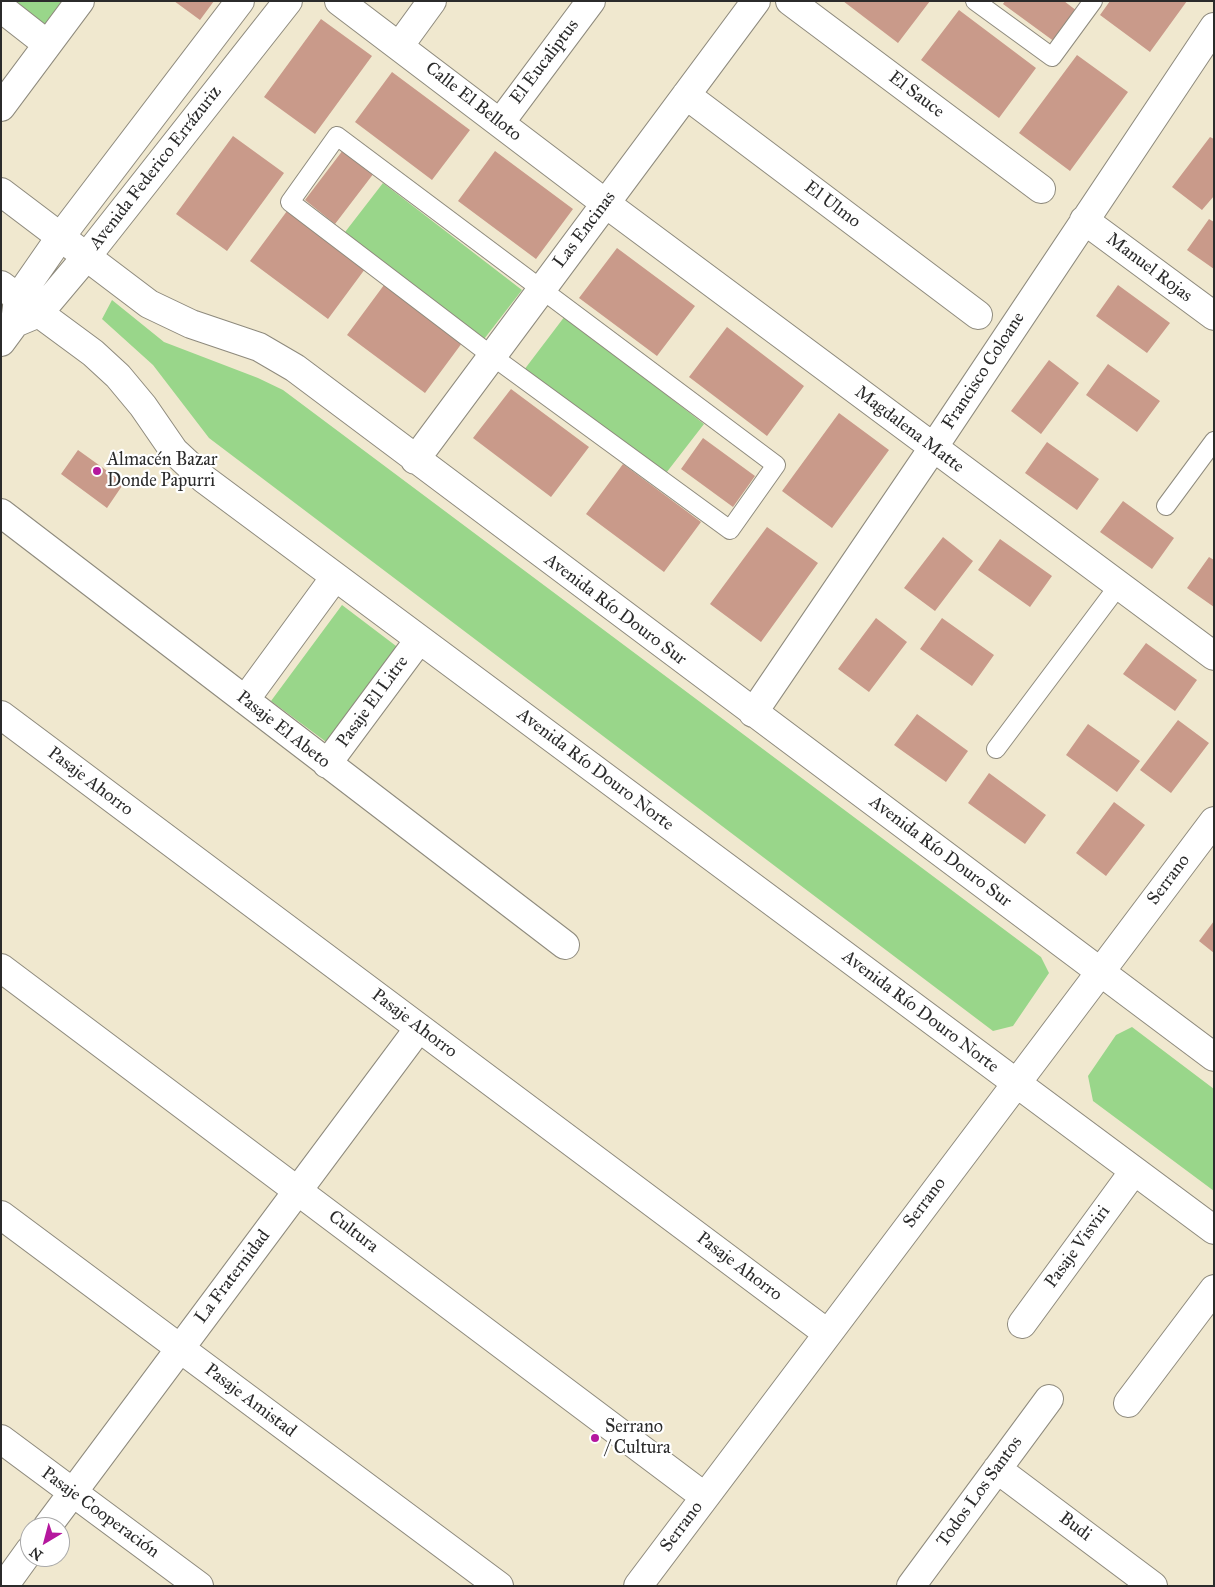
<!DOCTYPE html>
<meta charset="utf-8">
<style>
body{margin:0}
#map{position:relative;width:1215px;height:1587px;overflow:hidden;background:#f0e8cf;font-family:"IM FELL Great Primer",serif}
canvas{display:block}
.frame{position:absolute;inset:0;border:2px solid #2b2b2b;pointer-events:none}
.north{position:absolute;left:20px;top:1517px;width:50px;height:50px;box-sizing:border-box;background:#fff;border:1px solid #aaa;border-radius:50%;rotate:217deg;font-size:14px;font-weight:700;line-height:20px;text-align:center;color:#2b2b2b}
.north::after{content:'';display:block;margin:auto;width:18px;height:22px;background:#b5179e;clip-path:polygon(50% 0,100% 100%,50% 72%,0 100%)}
</style>
<div id="map">
<canvas width="1215" height="1587"></canvas>
<div class="frame"></div>
<div class="north">N</div>
</div>
<script>
const ctx = document.querySelector('canvas').getContext('2d');
ctx.lineJoin = 'round';
function fillPath(path, color) { ctx.fillStyle = color; ctx.fill(path, 'evenodd'); }
const toPath = rows => new Path2D(rows.map(r => 'M' + r).join(''));
function strokePath(path, color, width, dash) { ctx.strokeStyle = color; ctx.lineWidth = width; ctx.lineCap = dash ? 'butt' : 'round'; ctx.setLineDash(dash || []); ctx.stroke(path); }
function label(font, color, halo, rows, align = 'center') {
  ctx.font = font + ' "IM FELL Great Primer",serif'; ctx.lineWidth = 4.5; ctx.setLineDash([]); ctx.textBaseline = 'middle'; ctx.strokeStyle = halo; ctx.fillStyle = color; for (const [text, x, y, turn = 0] of rows) {
    ctx.save(); ctx.translate(x, y); ctx.rotate((+turn || 0) * Math.PI / 180); ctx.textAlign = isNaN(turn) ? turn : align; if (halo) ctx.strokeText(text, 0, 0); ctx.fillText(text, 0, 0); ctx.restore();
  }
}
const green = toPath([
 [9,1,68,1,48,30],
 [383,183,522,290,481,343,342,236],
 [112,300,164,342,258,378,283,390,1041,957,1049,973,1013,1026,993,1031,209,438,153,365,102,319],
 [565,316,704,424,663,477,524,370],
 [342,605,400,649,329,744,271,701],
 [1132,1027,1214,1089,1214,1191,1093,1101,1088,1076,1116,1035]
]);
const building = toPath([
 [174,1,214,1,200,20],
 [843,1,930,1,898,43],
 [1005,1,1064,1,1077,11,1055,42,1003,4],
 [1110,1,1187,1,1150,52,1100,15],
 [959,10,1036,68,999,118,921,60],
 [321,19,372,56,315,134,264,97],
 [1077,55,1128,92,1070,171,1019,133],
 [392,72,470,130,432,180,355,122],
 [233,136,284,173,227,251,176,214],
 [1210,137,1214,139,1214,196,1202,210,1172,187],
 [343,150,374,173,335,224,305,200],
 [495,151,573,209,536,259,458,201],
 [287,211,365,269,328,319,250,261],
 [1209,219,1214,222,1214,269,1187,250],
 [617,248,695,306,657,356,579,298],
 [384,285,462,343,425,393,347,335],
 [1118,285,1170,323,1147,353,1096,316],
 [727,327,804,386,767,436,689,377],
 [1049,360,1079,383,1041,434,1011,411],
 [1108,364,1160,401,1137,432,1086,395],
 [511,389,589,447,551,497,473,438],
 [839,413,889,450,832,528,782,491],
 [703,438,755,476,733,507,681,469],
 [1047,442,1099,479,1077,510,1025,473],
 [78,450,124,483,107,508,61,474],
 [623,464,701,522,664,572,586,514],
 [1123,501,1174,538,1152,569,1100,532],
 [767,527,818,563,761,642,710,604],
 [943,537,973,561,935,611,904,588],
 [1000,539,1052,576,1030,607,978,570],
 [1209,557,1214,560,1214,607,1187,588],
 [876,618,907,642,869,692,838,669],
 [942,618,994,655,972,686,920,649],
 [1146,643,1197,680,1175,711,1123,674],
 [917,714,968,751,946,782,894,745],
 [1178,720,1209,743,1171,793,1140,770],
 [1088,724,1140,761,1117,792,1066,755],
 [989,773,1046,815,1025,844,968,803],
 [1114,802,1145,825,1106,876,1076,853],
 [1214,921,1214,953,1199,941]
]);
const service = toPath([
 [975,1,1052,57,1093,1],
 [337,136,776,465,730,530,492,356,290,202,337,136],
 [1166,506,1214,441],
 [996,749,1119,585]
]);
const minor = toPath([
 [339,1,605,203,1214,656],
 [790,1,1041,189],
 [1,8,47,44],
 [400,45,432,1],
 [686,95,978,315],
 [1,107,80,1],
 [500,123,591,1],
 [1,192,149,304,191,324,259,347,295,368,1214,1057],
 [1084,220,1214,316],
 [1,285,93,353,118,376,143,406,174,451,204,479,1214,1230],
 [415,460,756,1],
 [1,513,565,945],
 [245,700,335,577],
 [753,713,933,448,1214,27],
 [1,715,827,1333],
 [327,764,419,640],
 [1,968,705,1497],
 [1,1215,499,1586],
 [1022,1324,1134,1171],
 [1128,1403,1214,1289],
 [1,1439,199,1586],
 [997,1469,1153,1586],
 [47,1527,419,1028],
 [4,1586,30,1550],
 [638,1586,1214,821],
 [911,1586,1049,1399]
]);
const tertiary = toPath([
 [15,323,39,313,87,256,288,1],
 [1,342,15,323,18,298,61,236,240,1]
]);
const markers = [
 [97,471,5,"#b5179e"],
 [595,1438,5,"#b5179e"]
];
const streetNames = [
 ["El Eucaliptus",545,62,-53],
 ["El Sauce",916,95,37],
 ["Calle El Belloto",473,102,38],
 ["Avenida Federico Errázuriz",156,168,-52],
 ["El Ulmo",832,205,37],
 ["Las Encinas",585,230,-53],
 ["Manuel Rojas",1149,268,37],
 ["Francisco Coloane",984,371,-57],
 ["Magdalena Matte",909,430,37],
 ["Avenida Río Douro Sur",615,610,37],
 ["Pasaje El Litre",373,702,-54],
 ["Pasaje El Abeto",283,730,38],
 ["Avenida Río Douro Norte",595,770,37],
 ["Pasaje Ahorro",90,782,37],
 ["Avenida Río Douro Sur",940,852,37],
 ["Serrano",1169,880,-53],
 ["Avenida Río Douro Norte",920,1012,37],
 ["Pasaje Ahorro",414,1024,37],
 ["Serrano",925,1203,-53],
 ["Cultura",353,1232,37],
 ["Pasaje Visviri",1078,1247,-54],
 ["Pasaje Ahorro",739,1267,37],
 ["La Fraternidad",233,1277,-53],
 ["Pasaje Amistad",250,1401,37],
 ["Todos Los Santos",980,1492,-54],
 ["Pasaje Cooperación",100,1513,36],
 ["Serrano",682,1527,-53],
 ["Budi",1075,1527,37]
];
const poiNames = [
 ["Almacén Bazar",107,461],
 ["Donde Papurri",107,482],
 ["Serrano",605,1428],
 ["/ Cultura",605,1449]
];
fillPath(green, '#99d68a');
fillPath(building, '#c99a8a');
strokePath(service, '#8e8a7d', 20);
strokePath(minor, '#8e8a7d', 30);
strokePath(tertiary, '#8e8a7d', 30);
strokePath(service, '#fff', 18);
strokePath(minor, '#fff', 28);
strokePath(tertiary, '#fff', 28);
for (const [x, y, r, color] of markers) { const dot = new Path2D(); dot.arc(x, y, r, 0, 2 * Math.PI); ctx.fillStyle = color; ctx.fill(dot); strokePath(dot, '#fff', 2); }
label('18px', '#2b2b2b', '#fff', streetNames);
label('18px', '#2b2b2b', '#fff', poiNames, 'left');
</script>
